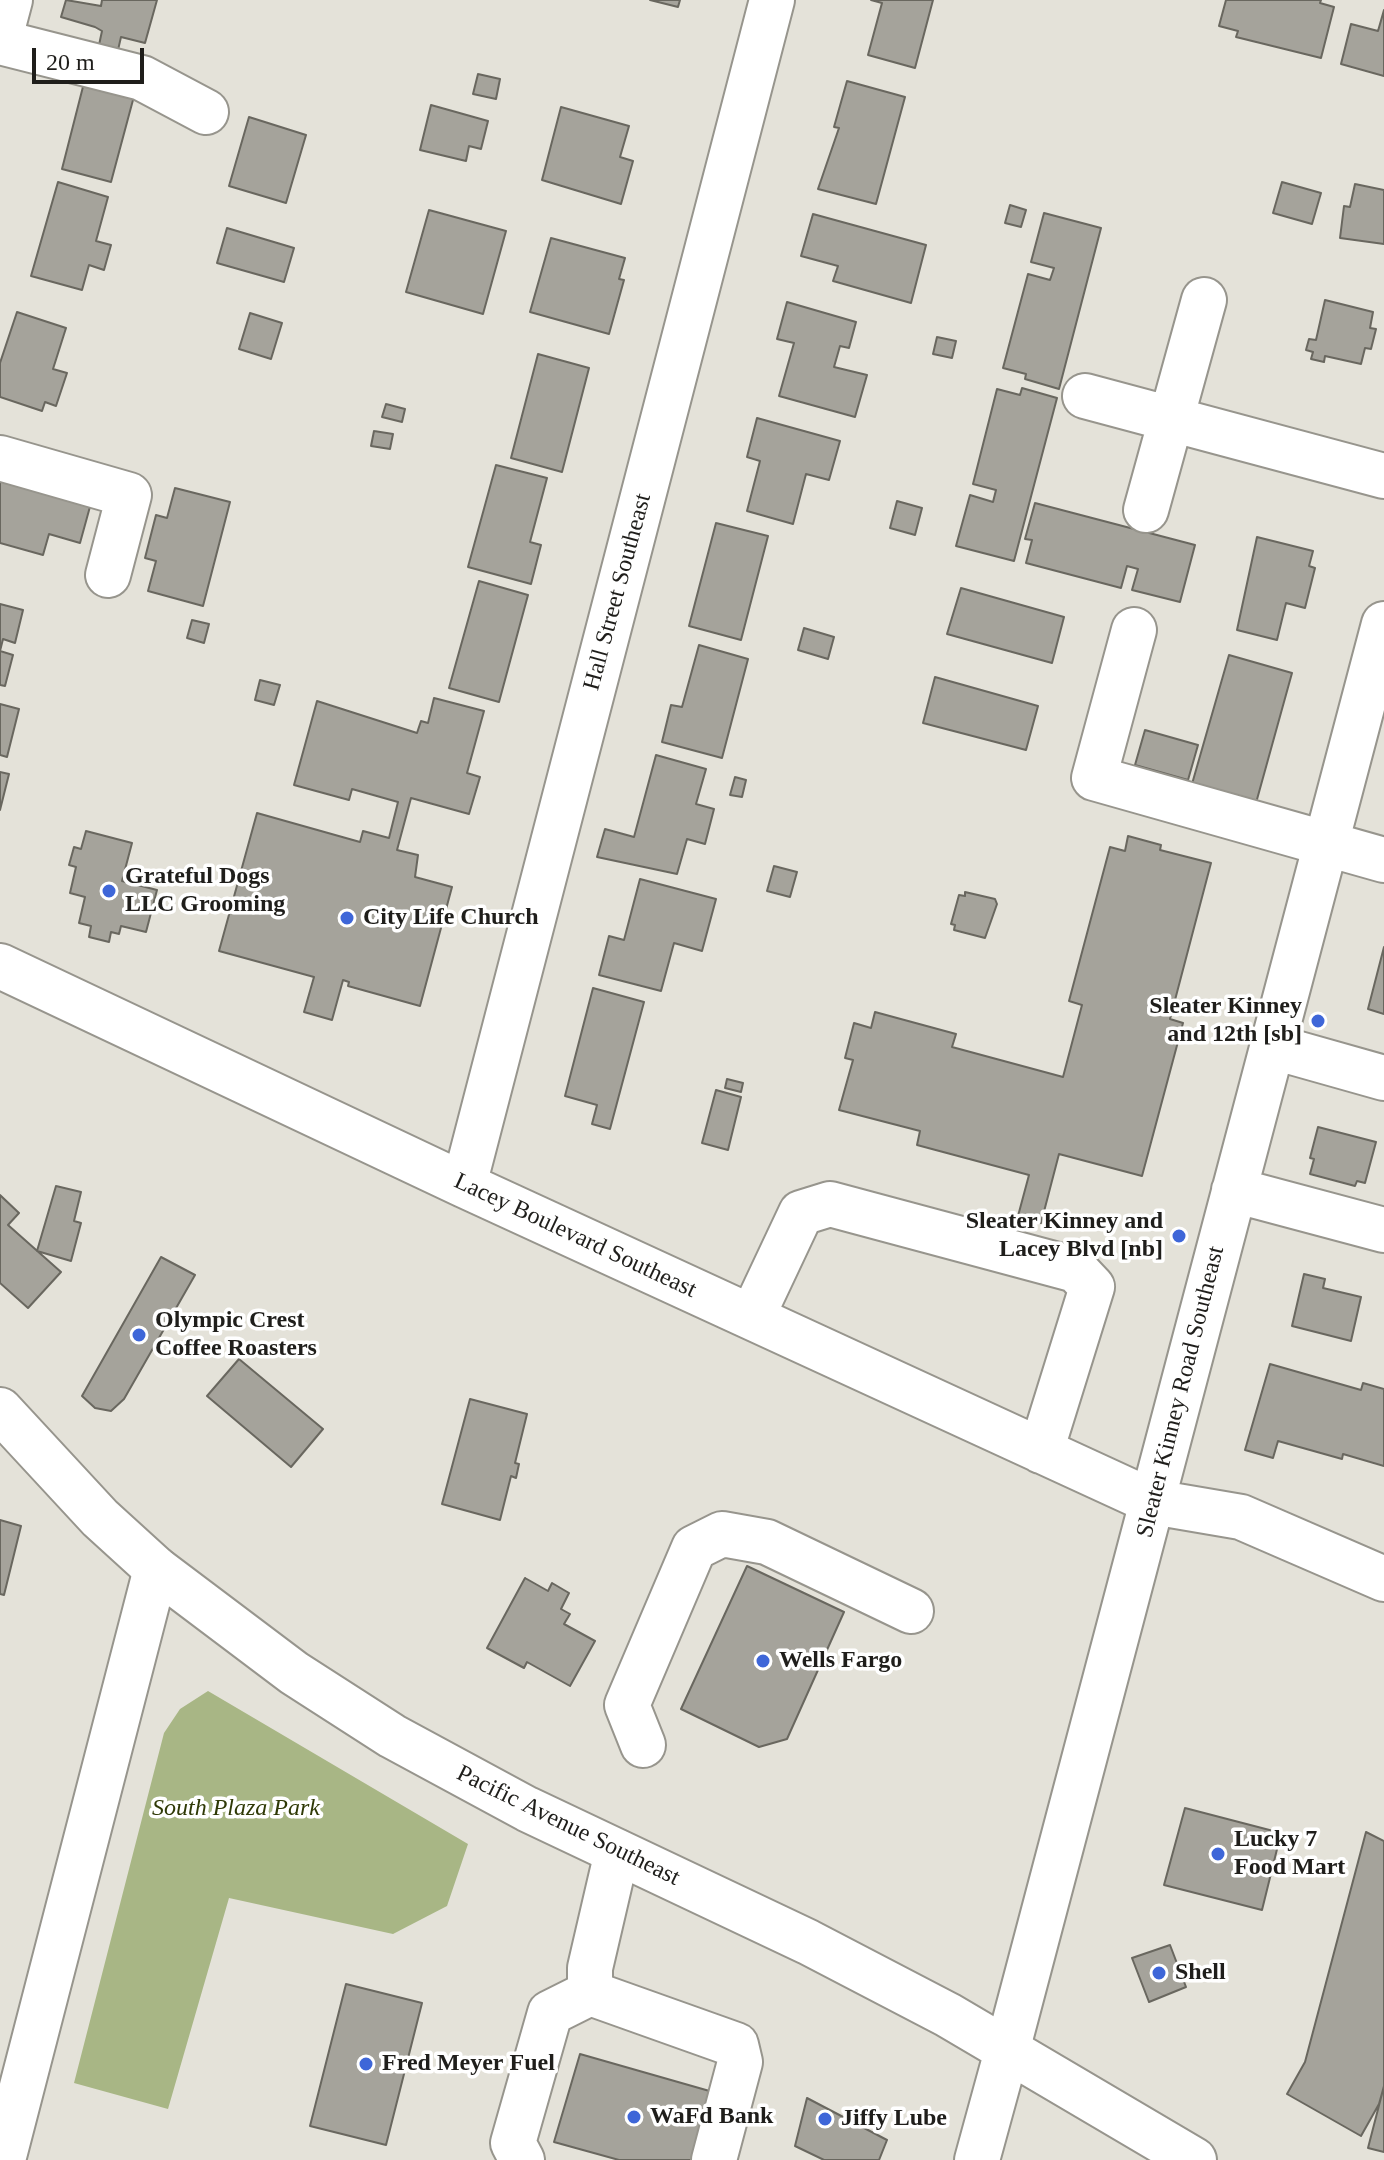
<!DOCTYPE html>
<style>
body{margin:0}
#map{position:relative;width:1384px;height:2160px;overflow:hidden;background:#e4e2d9;font-family:Georgia,serif}
canvas{display:block}
.scale{position:absolute;left:32px;top:48px;width:112px;height:36px;box-sizing:border-box;border:4px solid #1f1e1b;border-top:0;padding-left:10px;font-size:24px;line-height:28px;white-space:nowrap;color:#1f1e1b;-webkit-text-stroke:6px #fff;paint-order:stroke}
</style>
<div id="map">
<canvas width="1384" height="2160"></canvas>
<div class="scale">20 m</div>
</div>
<script>
const ctx = document.querySelector('canvas').getContext('2d');
ctx.lineJoin = 'round';
function fillPath(path, color) { ctx.fillStyle = color; ctx.fill(path, 'evenodd'); }
const toPath = rows => new Path2D(rows.map(r => 'M' + r).join(''));
function strokePath(path, color, width, dash) { ctx.strokeStyle = color; ctx.lineWidth = width; ctx.lineCap = dash ? 'butt' : 'round'; ctx.setLineDash(dash || []); ctx.stroke(path); }
function label(font, color, halo, rows, align = 'center') {
  ctx.font = font + ' Georgia,serif'; ctx.lineWidth = 7; ctx.setLineDash([]); ctx.textBaseline = 'middle'; ctx.strokeStyle = halo; ctx.fillStyle = color; for (const [text, x, y, turn = 0] of rows) {
    ctx.save(); ctx.translate(x, y); ctx.rotate((+turn || 0) * Math.PI / 180); ctx.textAlign = isNaN(turn) ? turn : align; if (halo) ctx.strokeText(text, 0, 0); ctx.fillText(text, 0, 0); ctx.restore();
  }
}
const green = toPath([
 [208,1691,468,1844,447,1906,393,1934,229,1898,168,2109,74,2083,164,1733,180,1709]
]);
const building = toPath([
 [66,0,101,6,102,0,157,0,145,43,121,37,118,50,99,45,102,31,95,27,61,17,66,0],
 [650,0,680,0,678,7,650,0],
 [871,0,933,0,915,68,868,55,882,3,871,0],
 [1226,0,1321,0,1320,3,1334,7,1321,58,1236,37,1238,31,1219,26,1226,0],
 [1384,10,1384,76,1341,64,1351,24,1378,31,1384,10],
 [87,71,137,85,111,182,62,169,87,71],
 [478,74,500,79,496,99,473,94,478,74],
 [847,81,905,97,876,204,818,189,839,128,834,127,847,81],
 [431,105,488,121,481,149,469,146,466,161,420,150,431,105],
 [561,107,629,126,620,157,633,161,621,204,542,180,561,107],
 [249,117,306,135,286,203,229,186,249,117],
 [58,182,108,197,96,241,111,245,104,270,89,265,82,290,31,276,58,182],
 [1282,182,1321,193,1312,224,1273,213,1282,182],
 [1355,184,1384,190,1384,244,1340,238,1344,206,1350,207,1355,184],
 [1010,205,1026,210,1021,227,1005,223,1010,205],
 [429,210,506,231,483,314,406,292,429,210],
 [1044,213,1101,228,1059,389,1025,379,1026,374,1003,368,1028,274,1050,280,1054,268,1031,262,1044,213],
 [813,214,926,245,911,303,833,281,838,266,801,256,813,214],
 [227,228,294,248,284,282,217,263,227,228],
 [551,238,625,258,619,279,624,280,609,334,530,312,551,238],
 [1325,300,1373,312,1370,328,1376,329,1371,349,1365,348,1361,364,1325,356,1324,362,1311,359,1313,352,1306,350,1309,339,1316,340,1325,300],
 [787,302,856,322,849,348,840,346,834,367,867,375,855,417,779,396,794,343,777,339,787,302],
 [17,312,66,328,53,369,67,373,56,406,45,402,42,411,0,397,0,363,17,312],
 [250,313,282,323,271,359,239,349,250,313],
 [937,337,956,341,952,358,933,354,937,337],
 [538,354,589,368,562,472,511,458,538,354],
 [1022,388,1057,398,1014,561,956,546,970,495,993,502,996,490,973,484,997,389,1020,395,1022,388],
 [386,404,405,409,402,422,382,417,386,404],
 [757,418,840,441,829,480,806,474,793,524,747,511,760,461,747,457,757,418],
 [374,431,393,434,390,449,371,446,374,431],
 [496,465,547,478,530,542,541,545,531,584,468,567,496,465],
 [0,478,91,503,80,543,49,534,43,555,0,543,0,478],
 [175,488,230,502,203,606,148,591,156,561,145,558,156,515,167,518,175,488],
 [897,501,922,508,915,535,890,528,897,501],
 [1035,503,1195,545,1180,602,1132,590,1138,569,1127,566,1121,588,1026,563,1032,540,1025,539,1035,503],
 [716,523,768,536,741,640,689,626,716,523],
 [1257,537,1313,551,1309,566,1315,568,1305,608,1286,603,1277,640,1237,630,1257,537],
 [479,581,528,595,499,702,449,688,479,581],
 [961,588,1064,617,1052,663,947,634,961,588],
 [0,604,23,610,15,643,3,639,0,651,13,655,5,686,0,685,0,604],
 [192,620,209,624,204,643,187,638,192,620],
 [804,628,834,637,828,659,798,650,804,628],
 [699,645,748,659,722,758,662,742,671,705,682,707,699,645],
 [1229,655,1292,673,1256,803,1192,784,1229,655],
 [935,677,1038,706,1026,750,923,723,935,677],
 [260,680,280,685,274,705,255,700,260,680],
 [434,698,484,711,467,773,480,777,469,814,411,798,397,850,418,855,415,877,452,887,420,1006,348,986,349,982,343,980,332,1020,304,1012,314,977,219,951,257,813,360,842,363,831,389,838,398,802,352,789,349,800,294,785,317,701,417,733,421,721,428,723,434,698],
 [0,704,19,709,7,757,0,755,0,704],
 [1145,730,1198,745,1188,780,1135,765,1145,730],
 [656,755,706,769,696,804,714,809,705,844,687,839,677,874,597,857,605,829,634,837,656,755],
 [0,772,9,774,0,810,0,772],
 [735,777,746,780,742,797,730,795,735,777],
 [86,831,132,843,122,881,157,890,146,932,121,926,119,934,111,932,109,942,89,937,91,926,79,923,85,897,70,893,76,867,69,865,74,847,81,849,86,831],
 [1128,836,1161,845,1160,850,1211,863,1170,1019,1183,1023,1142,1176,1059,1154,1041,1223,1018,1216,1029,1175,917,1145,920,1131,839,1110,853,1060,845,1058,854,1023,871,1028,875,1012,956,1034,952,1047,1063,1077,1082,1005,1069,1001,1110,847,1125,851,1128,836],
 [774,866,797,872,790,897,767,891,774,866],
 [640,879,716,899,702,951,674,943,661,991,599,975,609,936,624,940,640,879],
 [965,892,995,899,997,904,985,938,954,930,955,925,951,924,959,895,965,896,965,892],
 [1384,947,1384,1014,1368,1009,1384,947],
 [593,988,644,1002,610,1129,592,1124,597,1105,565,1096,593,988],
 [727,1079,743,1083,741,1092,725,1088,727,1079],
 [716,1090,741,1097,728,1150,702,1143,716,1090],
 [1318,1127,1376,1142,1365,1183,1357,1181,1355,1186,1310,1174,1314,1159,1310,1158,1318,1127],
 [56,1186,81,1192,74,1221,81,1223,71,1261,37,1251,56,1186],
 [0,1195,19,1213,8,1225,61,1272,28,1308,0,1283,0,1195],
 [161,1257,195,1275,124,1399,111,1411,95,1408,82,1396,161,1257],
 [1304,1274,1325,1279,1323,1288,1361,1297,1351,1341,1292,1326,1304,1274],
 [239,1359,323,1429,291,1467,207,1396,239,1359],
 [1270,1364,1361,1390,1363,1383,1384,1389,1384,1466,1343,1454,1342,1459,1278,1441,1273,1458,1245,1450,1270,1364],
 [470,1399,527,1414,515,1463,519,1464,516,1478,511,1476,500,1520,442,1504,470,1399],
 [0,1520,21,1526,4,1595,0,1594,0,1520],
 [747,1566,844,1612,787,1739,759,1747,681,1709,747,1566],
 [525,1578,548,1591,552,1583,569,1593,561,1609,570,1614,564,1624,595,1641,570,1686,527,1662,524,1668,487,1648,525,1578],
 [1185,1808,1281,1833,1262,1910,1164,1885,1185,1808],
 [1366,1832,1384,1841,1384,2086,1379,2104,1361,2136,1287,2094,1305,2062,1366,1832],
 [1170,1945,1186,1987,1149,2002,1132,1958,1170,1945],
 [346,1984,422,2003,386,2145,310,2126,346,1984],
 [580,2054,713,2092,694,2160,619,2160,554,2142,580,2054],
 [1384,2086,1384,2152,1368,2148,1384,2086],
 [807,2098,887,2140,879,2160,824,2160,795,2146,807,2098]
]);
const minor = toPath([
 [0,38,10,0],
 [0,42,142,78,206,112],
 [1085,396,1384,476],
 [0,458,129,495,108,575],
 [1146,510,1204,300],
 [1134,630,1094,778,1384,860],
 [0,966,464,1185,1153,1502,1241,1517,1384,1579],
 [1274,1047,1384,1078],
 [464,1185,772,0],
 [1234,1190,1384,1230],
 [752,1317,801,1213,830,1204,1076,1270,1092,1287,1041,1451],
 [643,1745,627,1705,694,1548,722,1534,767,1542,911,1611],
 [590,1993,590,1968,617,1852],
 [1008,2047,1384,624],
 [3,2160,156,1569],
 [522,2160,513,2143,550,2013,590,1993,736,2045,740,2062,714,2160]
]);
const major = toPath([
 [0,1410,100,1518,156,1569,294,1673,392,1736,527,1809,808,1942,948,2015,1194,2160],
 [977,2160,1008,2047]
]);
const markers = [
 [109,891,8,"#3e66d8"],
 [347,918,8,"#3e66d8"],
 [1318,1021,8,"#3e66d8"],
 [1179,1236,8,"#3e66d8"],
 [139,1335,8,"#3e66d8"],
 [763,1661,8,"#3e66d8"],
 [1218,1854,8,"#3e66d8"],
 [1159,1973,8,"#3e66d8"],
 [366,2064,8,"#3e66d8"],
 [634,2117,8,"#3e66d8"],
 [825,2119,8,"#3e66d8"]
];
const streetNames = [
 ["Hall Street Southeast",618,592,-75],
 ["Lacey Boulevard Southeast",575,1236,25],
 ["Sleater Kinney Road Southeast",1181,1392,-76],
 ["Pacific Avenue Southeast",568,1826,26]
];
const poiNames = [
 ["Grateful Dogs",125,877],
 ["LLC Grooming",125,905],
 ["City Life Church",363,918],
 ["Sleater Kinney",1302,1007,"right"],
 ["and 12th [sb]",1302,1035,"right"],
 ["Sleater Kinney and",1163,1222,"right"],
 ["Lacey Blvd [nb]",1163,1250,"right"],
 ["Olympic Crest",155,1321],
 ["Coffee Roasters",155,1349],
 ["Wells Fargo",779,1661],
 ["Lucky 7",1234,1840],
 ["Food Mart",1234,1868],
 ["Shell",1175,1973],
 ["Fred Meyer Fuel",382,2064],
 ["WaFd Bank",650,2117],
 ["Jiffy Lube",841,2119]
];
const parkNames = [
 ["South Plaza Park",236,1809]
];
fillPath(green, '#a8b685');
fillPath(building, '#a5a39b');
strokePath(building, '#69675f', 2);
strokePath(minor, '#97958d', 48);
strokePath(major, '#97958d', 48);
strokePath(minor, '#fff', 44);
strokePath(major, '#fff', 44);
for (const [x, y, r, color] of markers) { const dot = new Path2D(); dot.arc(x, y, r, 0, 2 * Math.PI); ctx.fillStyle = color; ctx.fill(dot); strokePath(dot, '#fff', 3); }
label('24px', '#1f1e1b', '#fff', streetNames);
label('bold 24px', '#1f1e1b', '#fff', poiNames, 'left');
label('italic 24px', '#2f3906', '#fff', parkNames);
</script>
